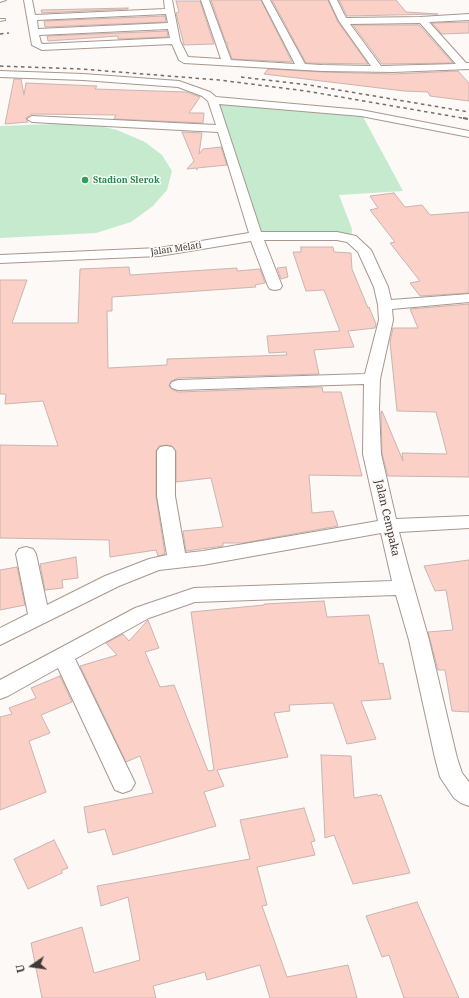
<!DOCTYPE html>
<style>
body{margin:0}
#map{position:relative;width:469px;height:998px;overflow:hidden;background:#fcf9f7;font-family:"Noto Serif",serif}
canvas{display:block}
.north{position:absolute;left:12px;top:946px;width:40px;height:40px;-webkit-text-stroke:3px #fcf9f7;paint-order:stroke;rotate:257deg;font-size:11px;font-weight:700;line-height:16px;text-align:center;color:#403935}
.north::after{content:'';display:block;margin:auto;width:14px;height:18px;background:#403935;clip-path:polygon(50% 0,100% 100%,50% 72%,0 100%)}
</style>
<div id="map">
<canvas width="469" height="998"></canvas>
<div class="north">U</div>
</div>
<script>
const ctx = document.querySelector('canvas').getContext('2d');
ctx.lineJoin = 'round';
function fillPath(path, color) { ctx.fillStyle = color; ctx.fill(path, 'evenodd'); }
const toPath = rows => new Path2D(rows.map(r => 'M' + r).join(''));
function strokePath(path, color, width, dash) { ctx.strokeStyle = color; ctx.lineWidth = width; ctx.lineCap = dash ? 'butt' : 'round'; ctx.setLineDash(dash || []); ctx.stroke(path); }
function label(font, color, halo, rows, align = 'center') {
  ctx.font = font + ' "Noto Serif",serif'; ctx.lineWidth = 3; ctx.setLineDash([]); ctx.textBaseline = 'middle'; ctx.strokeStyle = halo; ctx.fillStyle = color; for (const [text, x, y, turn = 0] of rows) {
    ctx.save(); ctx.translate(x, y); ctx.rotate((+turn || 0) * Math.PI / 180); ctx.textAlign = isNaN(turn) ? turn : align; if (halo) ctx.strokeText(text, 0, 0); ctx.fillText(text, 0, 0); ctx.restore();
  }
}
const green = toPath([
 [213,100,361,113,403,191,339,195,352,229,351,239,256,236],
 [87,123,117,130,145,142,162,155,172,171,167,190,153,206,131,222,96,233,0,238,0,126]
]);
const building = toPath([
 [211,0,261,0,292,62,232,59,227,45,228,43,226,43,211,0],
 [272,0,328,0,338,22,368,64,306,63,272,0],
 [339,0,396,0,406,12,438,14,347,16,339,0],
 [176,1,200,1,214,44,184,45,176,13,179,12,176,1],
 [128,8,128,9,42,13,41,10,128,8],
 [165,16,166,22,45,27,44,21,165,16],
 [469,22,469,33,442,34,432,23,469,22],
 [353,25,419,25,453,63,382,64,353,25],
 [167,31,168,37,118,39,118,36,48,41,47,36,167,31],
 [268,69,322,72,393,74,458,71,469,83,469,101,430,96,428,92,404,91,264,74,268,69],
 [14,79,21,79,24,95,26,83,97,86,95,89,186,92,200,97,189,113,204,113,203,123,114,119,116,115,32,114,26,118,28,122,5,124,14,79],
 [182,132,202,133,199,154,203,149,221,147,227,165,197,168,197,170,196,168,187,169,194,161,182,132],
 [394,193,405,207,422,205,430,215,469,212,469,293,420,296,410,283,420,281,390,243,395,242,370,210,378,208,370,196,394,193],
 [301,247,333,247,334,252,351,253,352,269,368,308,369,307,376,324,375,328,348,331,354,347,314,350,319,374,178,378,171,381,169,386,172,389,178,392,322,387,323,392,341,392,362,476,309,475,312,513,333,511,338,526,243,543,223,543,223,546,186,551,183,531,223,527,211,478,176,482,176,451,172,446,166,445,159,446,156,451,156,496,165,554,158,556,156,550,110,557,109,540,0,538,0,445,58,446,43,401,5,404,6,394,0,394,0,280,27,280,12,323,78,323,80,269,129,267,130,275,237,268,237,271,260,269,265,283,255,285,256,287,112,297,112,311,107,311,108,368,167,365,167,359,287,355,286,352,269,353,267,336,340,331,324,290,306,291,293,252,301,252,301,247],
 [286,267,288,277,281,279,277,268,286,267],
 [469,304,469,477,388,476,382,454,381,412,382,411,403,461,402,453,447,454,436,412,397,411,390,342,393,328,418,328,410,309,469,304],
 [76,557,78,578,62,580,63,588,45,590,40,564,76,557],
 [469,560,469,712,452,711,445,670,438,670,428,632,453,630,446,590,435,591,424,566,469,560],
 [17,567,25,605,0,610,0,570,17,567],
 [324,601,327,617,369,615,379,664,383,663,391,699,361,701,376,739,347,744,333,703,289,705,290,711,274,713,288,757,217,770,224,786,204,792,216,826,113,855,105,829,88,833,84,807,153,793,140,756,126,762,80,666,117,655,106,643,123,634,129,641,148,620,159,648,145,652,160,687,174,685,208,771,214,770,191,612,264,605,264,604,324,601],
 [60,676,72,702,41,715,50,733,29,741,46,792,0,810,0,717,12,714,9,708,36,698,31,688,60,676],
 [321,755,351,756,354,798,377,794,378,796,381,795,410,873,353,884,334,835,325,838,321,755],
 [304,808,315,841,311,842,315,855,257,867,267,905,262,906,287,977,348,965,357,998,270,998,260,965,207,980,205,972,153,986,156,998,42,998,31,943,82,927,94,973,140,960,128,897,101,906,97,886,250,859,240,820,304,808],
 [54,840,68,868,62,870,62,873,28,889,14,859,54,840],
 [417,902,459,998,404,998,389,955,382,957,366,916,417,902]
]);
const lane = toPath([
 [0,0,6,0,0,2,0,0],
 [0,19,5,19,5,20,0,21,0,19]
]);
const street = toPath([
 [24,0,32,0,35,15,165,9,164,0,172,0,180,41,188,57,221,59,201,0,209,0,231,60,295,64,262,0,270,0,305,64,322,65,371,66,339,21,329,0,337,0,346,18,420,17,469,14,469,20,429,22,466,63,469,63,469,69,393,72,322,71,184,63,179,60,172,44,42,50,32,45,24,0],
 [166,14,168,23,38,29,37,20,166,14],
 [420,23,456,64,381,66,350,24,420,23],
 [168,29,170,38,43,44,41,43,39,35,168,29],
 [0,71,83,74,179,81,210,92,216,97,361,110,469,131,469,137,361,116,219,104,261,232,337,232,356,236,371,250,388,287,391,300,469,294,469,302,392,309,393,320,380,379,379,408,381,454,396,519,469,516,469,528,399,532,409,570,429,640,457,758,462,773,469,782,469,806,461,803,454,798,440,777,435,758,409,640,396,595,195,602,149,618,75,659,135,783,131,790,123,793,115,790,58,668,8,696,0,699,0,680,135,608,194,588,392,581,381,533,203,565,159,570,119,586,0,645,0,628,28,614,16,554,19,549,26,547,33,549,36,554,47,605,105,576,149,559,167,555,157,496,157,451,160,447,166,446,172,447,175,451,175,496,185,553,203,551,378,521,363,454,364,384,178,390,172,388,170,385,172,382,178,380,365,374,379,320,378,305,374,287,358,252,347,242,337,240,264,240,282,286,280,289,275,290,270,289,268,286,251,241,159,256,0,263,0,255,159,248,249,233,218,132,32,122,27,119,32,116,216,125,208,101,202,96,178,87,83,80,0,77,0,71]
]);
const railFar1 = toPath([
 [0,34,9,33],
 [0,66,81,69,219,80,306,91,468,119],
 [241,77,309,85,469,112]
]);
const rail = toPath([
 [463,118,469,119]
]);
const markers = [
 [85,180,4,"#2e9e5b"]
];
const farLeisurenames = [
 ["Stadion Slerok",93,180]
];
const farStreetnames = [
 ["Jalan Melati",176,249,-8]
];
const streetNames = [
 ["Jalan Cempaka",387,518,77]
];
fillPath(green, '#c5eacd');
fillPath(building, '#fbd0c7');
strokePath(building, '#c9b4b0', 1);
strokePath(lane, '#a8978d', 2);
strokePath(street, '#a8978d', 2);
fillPath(lane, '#fff');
fillPath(street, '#fff');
strokePath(railFar1, '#746e6b', 1.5, [3.5, 3.5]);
strokePath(rail, '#746e6b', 2, [4.5, 4.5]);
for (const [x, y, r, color] of markers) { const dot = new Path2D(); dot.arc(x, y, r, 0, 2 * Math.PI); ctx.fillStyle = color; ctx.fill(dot); strokePath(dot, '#fcf9f7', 1.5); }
label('bold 9px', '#27864d', '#fcf9f7', farLeisurenames, 'left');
label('9px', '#403935', '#fcf9f7', farStreetnames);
label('11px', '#403935', '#fcf9f7', streetNames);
</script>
